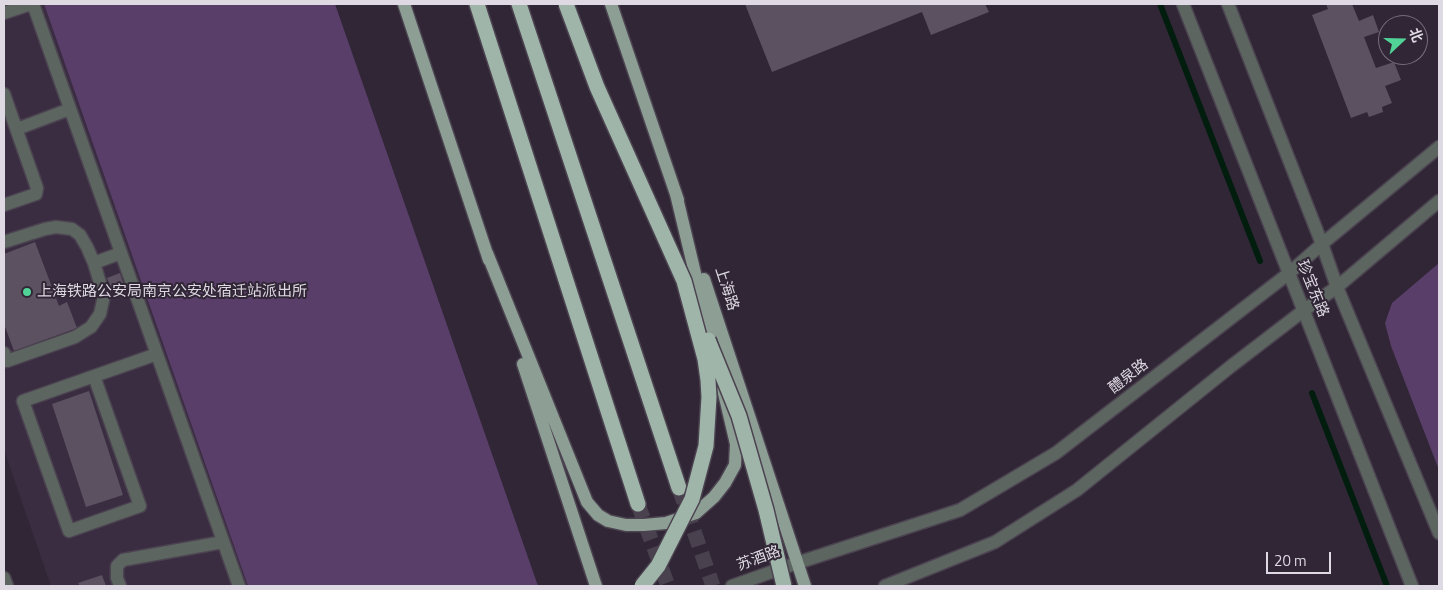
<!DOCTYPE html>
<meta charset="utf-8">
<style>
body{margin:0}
#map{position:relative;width:1443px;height:590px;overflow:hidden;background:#302635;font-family:"Titillium Web","Noto Sans SC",sans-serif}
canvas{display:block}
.frame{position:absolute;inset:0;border:5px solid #dfd9e3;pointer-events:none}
.north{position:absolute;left:1378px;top:15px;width:50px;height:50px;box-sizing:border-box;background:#302635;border:1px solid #766e7b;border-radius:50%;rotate:69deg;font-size:14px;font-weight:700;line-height:20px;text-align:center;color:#dfd9e3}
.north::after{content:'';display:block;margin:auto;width:18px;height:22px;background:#51d398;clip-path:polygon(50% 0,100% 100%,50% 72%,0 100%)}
.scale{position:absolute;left:1266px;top:552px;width:65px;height:22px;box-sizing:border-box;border:2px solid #dfd9e3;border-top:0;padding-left:6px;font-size:15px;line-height:18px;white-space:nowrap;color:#dfd9e3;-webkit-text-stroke:4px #302635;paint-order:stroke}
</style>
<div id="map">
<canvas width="1443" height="590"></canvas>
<div class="frame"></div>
<div class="north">北</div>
<div class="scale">20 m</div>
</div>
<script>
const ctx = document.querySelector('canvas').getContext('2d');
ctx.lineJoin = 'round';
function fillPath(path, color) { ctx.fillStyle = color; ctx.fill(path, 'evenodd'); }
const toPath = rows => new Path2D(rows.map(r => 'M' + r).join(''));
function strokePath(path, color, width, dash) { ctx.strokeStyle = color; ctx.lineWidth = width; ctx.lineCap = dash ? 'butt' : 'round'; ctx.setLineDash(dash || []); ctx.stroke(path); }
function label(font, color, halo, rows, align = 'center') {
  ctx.font = font + ' "Titillium Web","Noto Sans SC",sans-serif'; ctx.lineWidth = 4; ctx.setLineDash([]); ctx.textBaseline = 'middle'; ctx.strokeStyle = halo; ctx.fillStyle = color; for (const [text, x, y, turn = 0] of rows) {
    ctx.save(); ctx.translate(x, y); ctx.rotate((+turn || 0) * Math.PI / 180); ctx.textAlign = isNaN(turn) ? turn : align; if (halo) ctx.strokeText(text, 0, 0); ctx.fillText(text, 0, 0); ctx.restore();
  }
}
const built = toPath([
 [4,4,44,4,248,586,51,586,4,450]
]);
const green = toPath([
 [44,4,335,4,538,586,248,586],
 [1439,263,1439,470,1391,346,1385,323,1392,303]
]);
const stream = toPath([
 [1160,4,1260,261],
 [1312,393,1387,586]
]);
const building = toPath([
 [745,4,985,4,989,12,931,35,922,12,772,72],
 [1326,4,1352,4,1359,21,1373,15,1379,32,1364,37,1376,68,1394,62,1401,80,1385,86,1392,103,1382,107,1383,112,1369,117,1367,112,1351,118,1312,15,1328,9],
 [35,242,59,306,67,302,77,328,14,351,4,324,4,254],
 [120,273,124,286,112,290,107,278],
 [89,391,123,495,86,507,52,404],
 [102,575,106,586,80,586,78,583]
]);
const highwayTunnel = toPath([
 [679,488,713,586],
 [638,504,668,586]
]);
const minor = toPath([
 [33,4,239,586],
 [1183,4,1412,586],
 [1228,4,1322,244,1337,287,1439,533],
 [4,13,31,4],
 [4,94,37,188,36,194,4,205],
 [17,129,70,109],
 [4,242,45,229,56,227,72,229,80,235,87,247,94,263,104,296,100,314,91,327,75,337,7,361,4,353],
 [94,263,121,253],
 [94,376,140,506,69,531,23,401,157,354],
 [4,578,7,586],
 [120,586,117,578,117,566,123,560,223,542],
 [732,586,797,563,960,510,1056,453,1288,274,1322,244,1439,147],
 [885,586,995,542,1077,490,1230,367,1303,311,1337,287,1439,201]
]);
const major = toPath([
 [404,4,489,260],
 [611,4,678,200],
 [676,194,713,348],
 [487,253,587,502,598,515,608,521,626,525,644,525,666,523,696,513,714,497,725,483,735,465,736,444,723,389],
 [704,279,805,586],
 [523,364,596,586]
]);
const highway = toPath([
 [477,4,638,504],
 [519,4,679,488]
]);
const highwayBridge = toPath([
 [566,4,597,87,684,281,705,359,708,380,709,397,706,446,692,499,658,566,642,586],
 [708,340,739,416,766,510,784,586]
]);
const markers = [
 [27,292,5,"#51d398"]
];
const streetNames = [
 ["上海路",726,289,72],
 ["珍宝东路",1312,289,68],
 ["醴泉路",1129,377,-38],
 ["苏酒路",759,559,-20]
];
const poiNames = [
 ["上海铁路公安局南京公安处宿迁站派出所",37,292]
];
fillPath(built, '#3a2d42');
fillPath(green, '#5a3e6a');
strokePath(stream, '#001d0e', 6);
fillPath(building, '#5b5161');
strokePath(highwayTunnel, '#4a414f', 15, [15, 8]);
strokePath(minor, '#4c4351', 15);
strokePath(major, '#4c4351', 15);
strokePath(highway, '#4c4351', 18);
strokePath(minor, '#5c6560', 12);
strokePath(major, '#8d9e94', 12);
strokePath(highway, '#a0b5a9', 15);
strokePath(highwayBridge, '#4c4351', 18, []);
strokePath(highwayBridge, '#a0b5a9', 15);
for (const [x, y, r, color] of markers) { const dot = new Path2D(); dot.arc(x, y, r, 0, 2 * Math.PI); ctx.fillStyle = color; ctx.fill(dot); strokePath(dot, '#302635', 2); }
label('15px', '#dfd9e3', '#302635', streetNames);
label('15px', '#dfd9e3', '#302635', poiNames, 'left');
</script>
